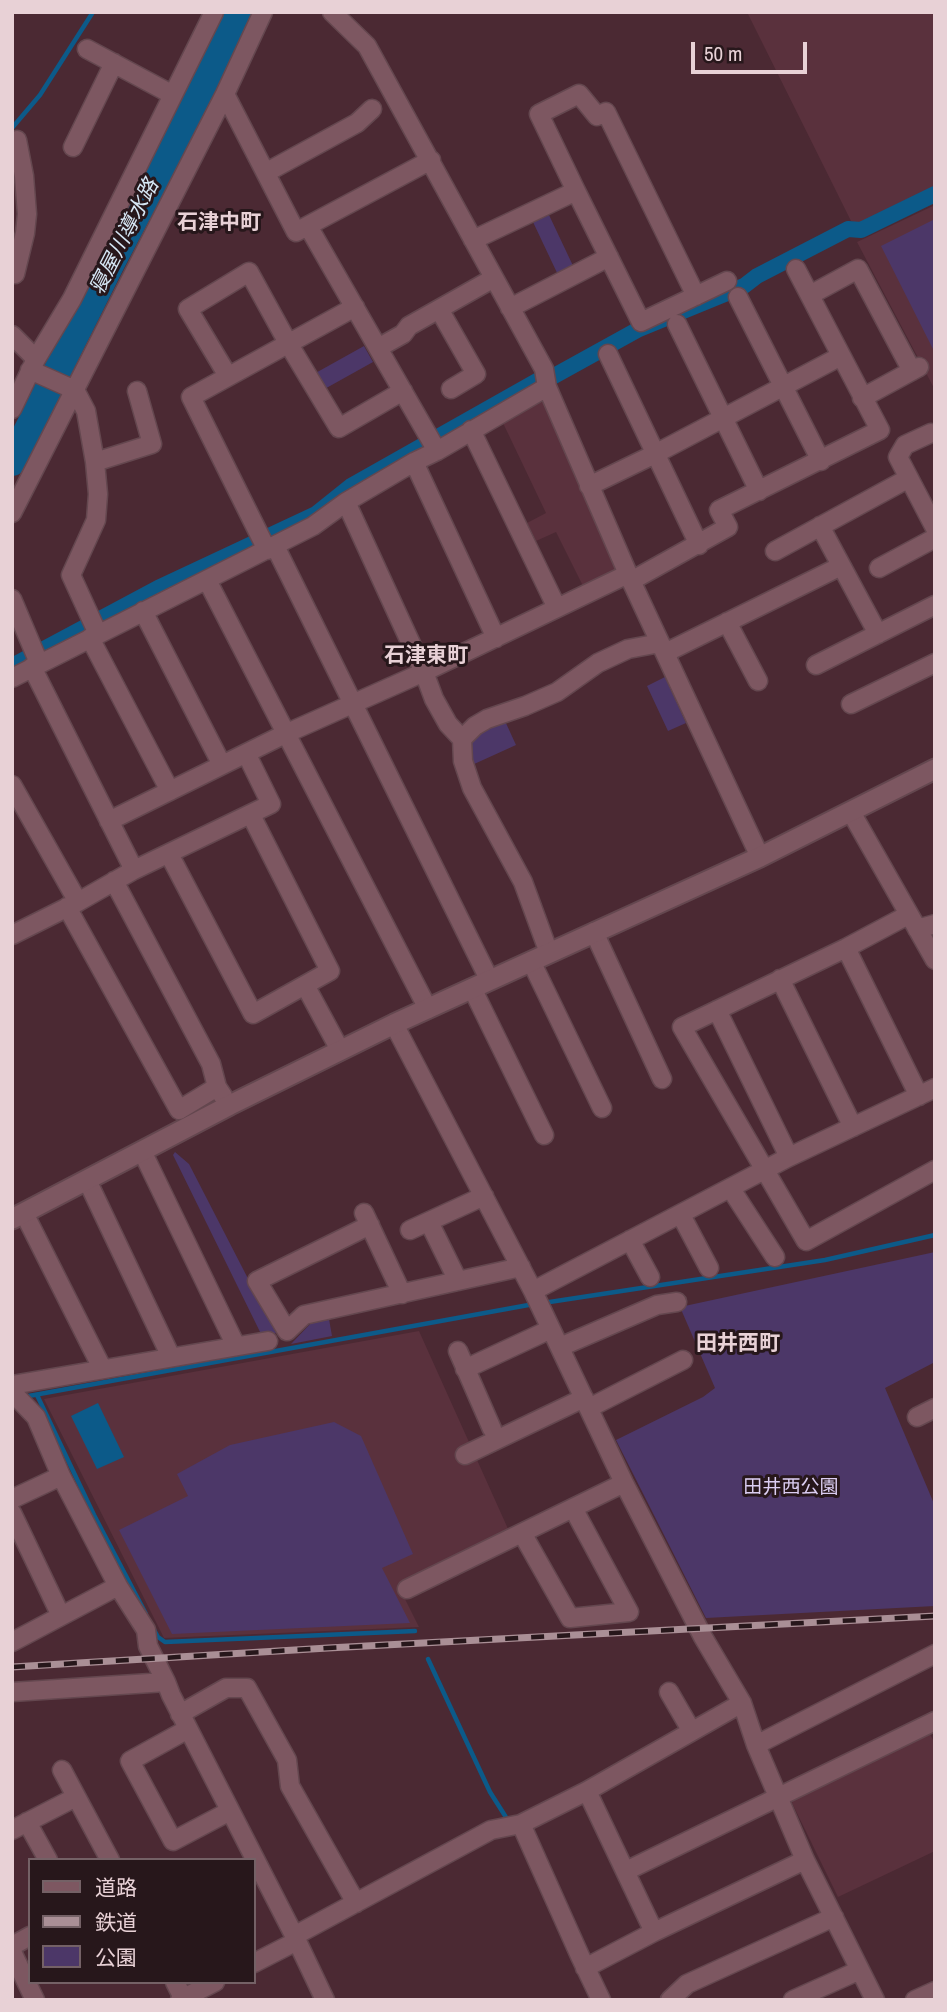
<!DOCTYPE html>
<meta charset="utf-8">
<style>
body{margin:0}
#map{position:relative;width:947px;height:2012px;overflow:hidden;background:#4b2933;font-family:"Archivo Narrow","Noto Sans JP",sans-serif}
canvas{display:block}
.frame{position:absolute;inset:0;border:14px solid #e8d1d6;pointer-events:none}
.legend{position:absolute;left:28px;top:1858px;width:228px;height:126px;box-sizing:border-box;background:#27171b;border:2px solid #746166;margin:0;padding:9px 12px;list-style:none;font-size:21px;color:#e8d1d6}
.legend li{display:flex;align-items:center;gap:14px;height:35px}
.legend b{width:35px;border:2px solid #746166}
.scale{position:absolute;left:691px;top:42px;width:116px;height:32px;box-sizing:border-box;border:4px solid #e8d1d6;border-top:0;padding-left:9px;font-size:21px;line-height:24px;white-space:nowrap;color:#e8d1d6;-webkit-text-stroke:5px #27171b;paint-order:stroke}
</style>
<div id="map">
<canvas width="947" height="2012"></canvas>
<div class="frame"></div>
<ul class="legend">
<li><b style="height:9px;background:#7d5761"></b>道路</li>
<li><b style="height:9px;background:#aa8f96"></b>鉄道</li>
<li><b style="height:19px;background:#4c3768"></b>公園</li>
</ul>
<div class="scale">50 m</div>
</div>
<script>
const ctx = document.querySelector('canvas').getContext('2d');
ctx.lineJoin = 'round';
function fillPath(path, color) { ctx.fillStyle = color; ctx.fill(path, 'evenodd'); }
const toPath = rows => new Path2D(rows.map(r => 'M' + r).join(''));
function strokePath(path, color, width, dash) { ctx.strokeStyle = color; ctx.lineWidth = width; ctx.lineCap = dash ? 'butt' : 'round'; ctx.setLineDash(dash || []); ctx.stroke(path); }
function label(font, color, halo, rows, align = 'center') {
  ctx.font = font + ' "Archivo Narrow","Noto Sans JP",sans-serif'; ctx.lineWidth = 6; ctx.setLineDash([]); ctx.textBaseline = 'middle'; ctx.strokeStyle = halo; ctx.fillStyle = color; for (const [text, x, y, turn = 0] of rows) {
    ctx.save(); ctx.translate(x, y); ctx.rotate((+turn || 0) * Math.PI / 180); ctx.textAlign = isNaN(turn) ? turn : align; if (halo) ctx.strokeText(text, 0, 0); ctx.fillText(text, 0, 0); ctx.restore();
  }
}
const built = toPath([
 [747,12,935,12,935,188,860,224,851,221],
 [935,205,935,390,857,242],
 [539,401,544,403,621,569,584,588,556,532,536,541,527,523,546,513,503,423],
 [419,1331,509,1531,398,1585,419,1627,164,1638,44,1399],
 [929,1732,935,1744,935,1851,838,1897,792,1803,794,1797]
]);
const green = toPath([
 [549,215,575,270,559,277,533,222],
 [935,219,935,353,881,246],
 [364,346,373,362,321,391,312,375],
 [665,677,686,723,668,731,647,686],
 [505,721,516,745,472,765,469,743,477,730],
 [175,1152,189,1164,276,1333,264,1340,173,1155],
 [935,1252,935,1362,885,1388,935,1506,935,1606,706,1618,616,1440,703,1397,715,1388,680,1307],
 [329,1319,332,1336,291,1344,312,1322],
 [334,1422,361,1436,413,1554,382,1568,410,1623,172,1634,119,1530,188,1496,177,1474,230,1445]
]);
const water = toPath([
 [98,1403,124,1457,97,1469,71,1416]
]);
const stream = toPath([
 [12,128,40,95,93,12],
 [543,1303,825,1260,935,1235],
 [37,1395,94,1515,146,1614],
 [23,1397,534,1304],
 [153,1628,158,1637,165,1642,415,1631],
 [428,1659,490,1792,509,1822]
]);
const canal = toPath([
 [12,666,158,588,316,514,351,486,537,381,554,376,639,329,744,286,757,276,848,229,861,230,935,194]
]);
const river = toPath([
 [12,462,111,263,185,123,238,12]
]);
const minor = toPath([
 [332,12,367,46,544,369,547,387,628,574,760,857],
 [87,49,173,95],
 [225,94,296,232,431,160],
 [73,147,114,63],
 [267,172,357,123,372,109],
 [576,191,539,114,579,94,597,116,606,112,696,296],
 [308,226,437,451],
 [473,240,576,191,641,322,727,281],
 [15,274,25,233,27,214,24,176,17,140],
 [810,295,858,269,912,371],
 [738,297,821,461],
 [510,308,609,257],
 [439,309,476,374,451,389],
 [677,324,759,491],
 [12,335,36,359],
 [378,348,403,334,409,326,494,278],
 [608,354,699,545],
 [30,370,75,390,86,411,95,462,98,494,96,520,71,575,98,634],
 [228,376,188,309,249,272,288,343,339,428,403,391],
 [862,398,919,367],
 [12,409,36,359,72,299,214,12],
 [471,430,557,608],
 [931,433,905,445,898,457,935,528],
 [95,462,152,444,137,391],
 [414,462,496,638],
 [589,486,655,454,841,356],
 [346,502,424,672,434,699,448,724,462,739,463,761,472,788,523,882,549,953],
 [12,513,225,94,263,12],
 [820,526,878,634],
 [275,546,489,979],
 [267,550,191,397,355,307],
 [775,551,909,478],
 [879,568,935,538],
 [207,580,428,1009],
 [631,581,728,527,719,510,880,430,796,269],
 [12,599,39,663],
 [143,611,222,765],
 [727,622,758,681],
 [90,638,170,791],
 [665,653,841,566],
 [816,665,935,605],
 [32,667,134,870],
 [12,678,313,526,346,502,414,462,437,451,547,387],
 [851,704,935,663],
 [462,739,475,726,487,719,525,706,557,692,598,663,628,649,660,643],
 [12,785,78,902],
 [851,812,935,960],
 [109,821,285,734,424,672,628,574],
 [169,854,253,1014,330,971,251,815],
 [114,881,211,1064,217,1087,223,1096],
 [67,907,179,1110,217,1087],
 [908,915,846,948,682,1027,806,1241,935,1170],
 [917,929,935,924],
 [594,932,662,1079],
 [12,935,78,902,134,870,271,804,247,755],
 [846,948,919,1096],
 [531,961,602,1108],
 [780,979,853,1127],
 [305,985,340,1050],
 [472,988,544,1135],
 [717,1010,789,1157],
 [394,1024,533,1291,624,1483,703,1637,742,1703],
 [142,1151,236,1346],
 [87,1180,171,1357],
 [731,1189,775,1257],
 [24,1213,102,1368],
 [364,1213,402,1294],
 [681,1215,709,1268],
 [429,1222,458,1281],
 [370,1225,257,1281,287,1331,304,1315,521,1267],
 [410,1230,484,1196],
 [630,1240,650,1277],
 [533,1291,789,1157,935,1088],
 [560,1347,657,1305,677,1302],
 [458,1351,492,1429],
 [465,1369,551,1329],
 [12,1385,268,1341],
 [12,1392,36,1417,61,1476,118,1586,146,1630,148,1646,166,1682],
 [589,1408,683,1360],
 [917,1417,935,1408],
 [465,1455,584,1398],
 [12,1499,61,1476],
 [12,1513,61,1616],
 [522,1533,570,1618,629,1612,573,1508],
 [407,1589,624,1483],
 [12,1642,118,1586],
 [12,1692,166,1682,171,1695,297,1941,325,2000],
 [669,1692,691,1730],
 [180,1714,226,1688,247,1688,287,1760,290,1786,356,1903],
 [188,1729,130,1761,173,1841,230,1811],
 [756,1745,935,1654],
 [62,1770,110,1860],
 [27,1822,48,1860],
 [521,1824,580,1956,601,2000],
 [12,1830,76,1797],
 [626,1871,935,1721],
 [654,1932,805,1860],
 [294,1936,491,1830,521,1824,587,1791,742,1703,756,1745,805,1860,875,2000],
 [12,1946,30,1936],
 [12,1952,35,2000],
 [254,1963,297,1941],
 [585,1968,654,1932,587,1791],
 [175,1982,183,1998],
 [180,2000,215,1982],
 [670,2000,687,1984,834,1917],
 [793,2000,860,1970],
 [915,2000,935,1991]
]);
const tertiary = toPath([
 [12,1219,230,1105,394,1024,760,857,935,769]
]);
const rail = toPath([
 [12,1667,328,1648,935,1616]
]);
const parkNames = [
 ["田井西公園",791,1488]
];
const neighbourhoodNames = [
 ["石津中町",219,223],
 ["石津東町",426,656],
 ["田井西町",738,1344]
];
const waterNames = [
 ["寝屋川導水路",125,237,-63]
];
fillPath(built, '#5a313d');
fillPath(green, '#4c3768');
fillPath(water, '#0c5a89');
strokePath(stream, '#0c5a89', 4.5);
strokePath(canal, '#0c5a89', 16);
strokePath(river, '#0c5a89', 28);
strokePath(minor, '#64474f', 21);
strokePath(tertiary, '#64474f', 23);
strokePath(minor, '#7d5761', 18);
strokePath(tertiary, '#7d5761', 19);
strokePath(rail, '#aa8f96', 7);
strokePath(rail, '#27171b', 4.5, [13]);
label('19px', '#dbcdf2', '#27171b', parkNames);
label('bold 21px', '#e8d1d6', '#27171b', neighbourhoodNames);
label('italic 21px', '#d6e7f5', '#27171b', waterNames);
</script>
